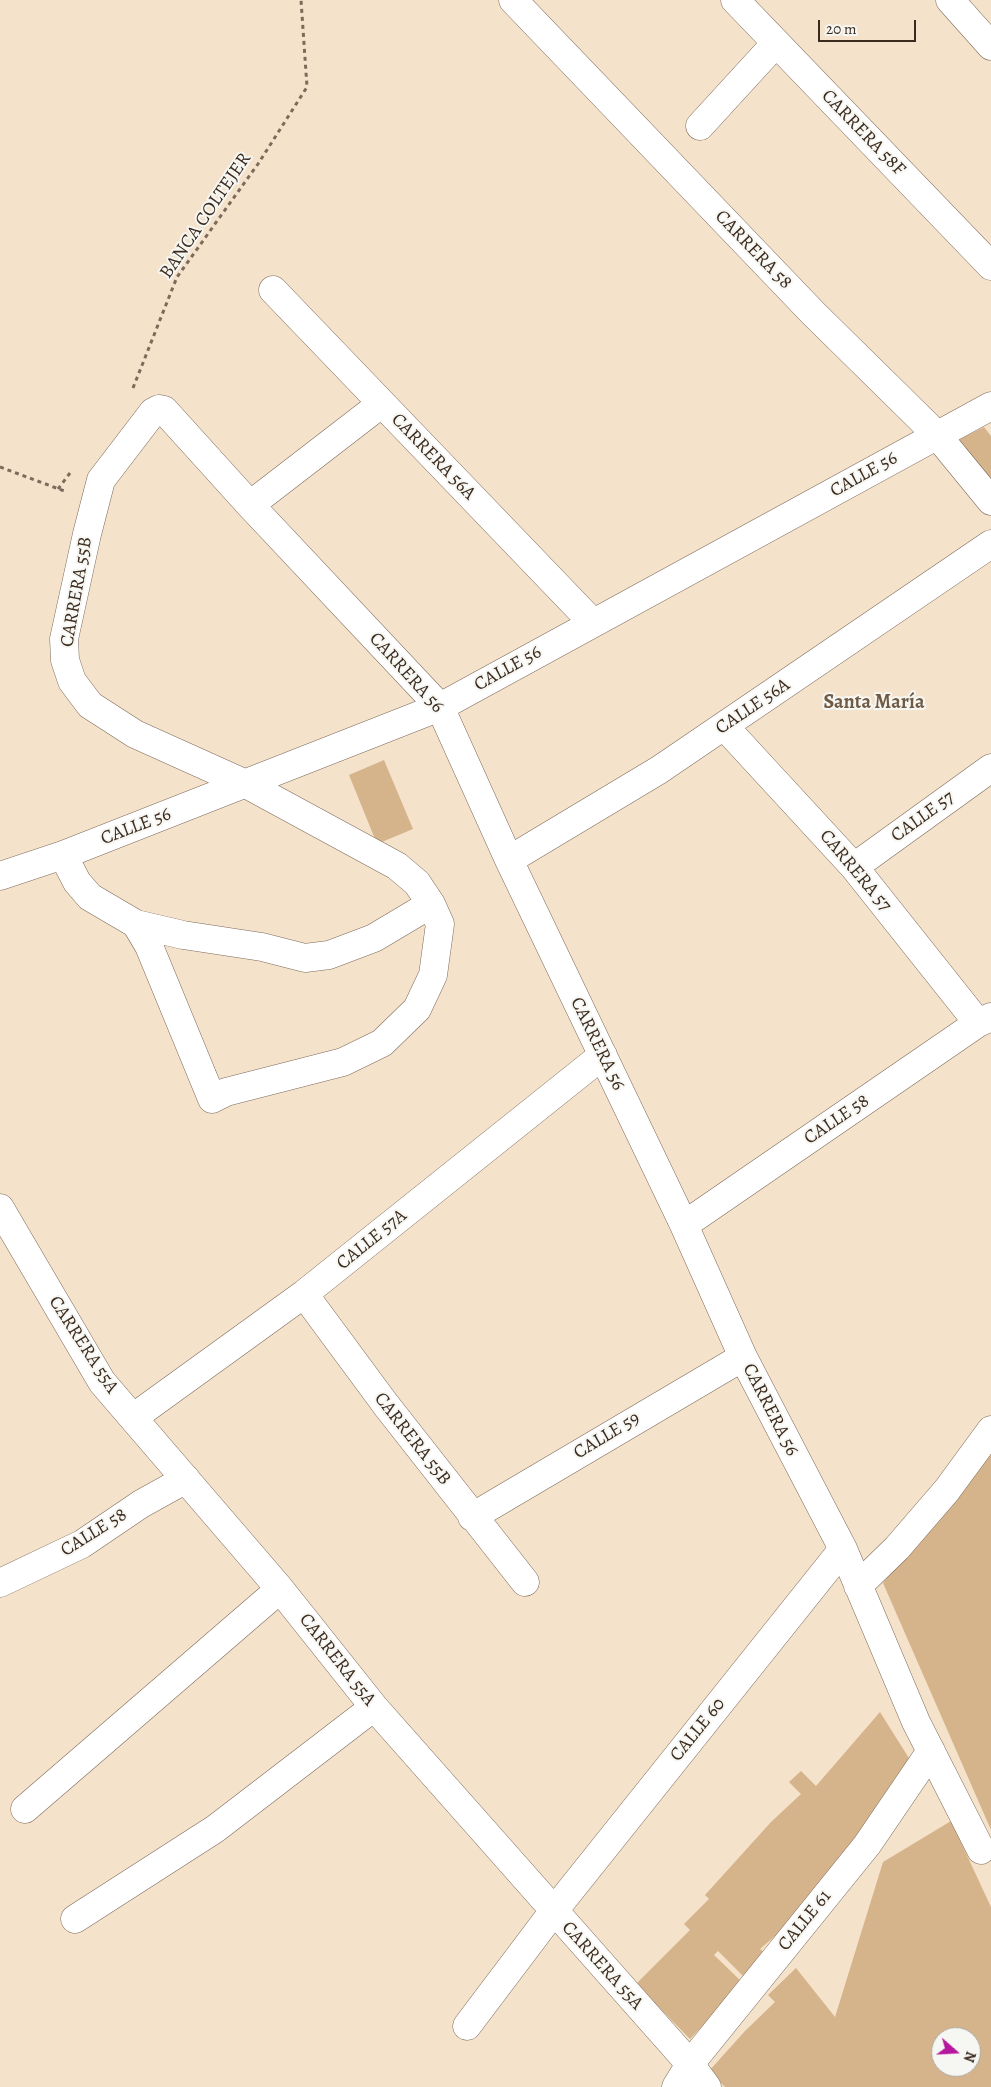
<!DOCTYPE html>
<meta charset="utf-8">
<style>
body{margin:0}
#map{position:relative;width:991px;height:2087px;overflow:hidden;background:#f5e2cb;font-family:Alegreya,serif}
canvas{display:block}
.north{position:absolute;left:931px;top:2027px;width:50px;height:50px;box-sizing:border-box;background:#f6f6f2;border:1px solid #aba49d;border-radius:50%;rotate:109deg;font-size:14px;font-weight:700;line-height:20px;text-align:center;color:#3b2a1e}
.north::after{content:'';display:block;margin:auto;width:18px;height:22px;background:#b5179e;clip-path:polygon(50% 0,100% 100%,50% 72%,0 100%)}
.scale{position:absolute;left:818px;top:20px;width:98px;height:22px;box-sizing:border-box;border:2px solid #3b2a1e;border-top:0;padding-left:6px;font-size:15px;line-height:18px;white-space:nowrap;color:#3b2a1e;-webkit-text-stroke:4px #f6f6f2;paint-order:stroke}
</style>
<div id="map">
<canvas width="991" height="2087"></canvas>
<div class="north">N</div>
<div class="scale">20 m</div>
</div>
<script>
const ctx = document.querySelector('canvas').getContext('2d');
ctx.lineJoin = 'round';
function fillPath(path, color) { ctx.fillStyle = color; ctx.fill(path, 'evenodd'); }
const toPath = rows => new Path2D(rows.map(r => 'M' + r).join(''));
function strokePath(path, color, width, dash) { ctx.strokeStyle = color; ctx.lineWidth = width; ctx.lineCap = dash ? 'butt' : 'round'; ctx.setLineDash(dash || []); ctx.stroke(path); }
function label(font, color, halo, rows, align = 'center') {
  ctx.font = font + ' Alegreya,serif'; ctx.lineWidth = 4; ctx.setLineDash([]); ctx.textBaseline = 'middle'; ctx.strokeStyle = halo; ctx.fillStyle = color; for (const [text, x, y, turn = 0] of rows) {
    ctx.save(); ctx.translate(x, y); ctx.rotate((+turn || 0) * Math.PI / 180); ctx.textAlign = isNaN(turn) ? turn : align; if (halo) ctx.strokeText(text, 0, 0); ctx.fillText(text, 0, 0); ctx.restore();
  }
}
const building = toPath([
 [984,427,991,436,991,481,958,440],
 [384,760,413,829,377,844,349,775],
 [991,1447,991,1830,883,1583],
 [880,1712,912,1763,894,1796,782,1930,760,1949,767,1955,745,1978,718,1951,714,1955,743,1983,690,2039,636,1984,690,1930,684,1924,709,1899,705,1895,771,1822,801,1794,789,1782,801,1771,816,1786],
 [951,1821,991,1907,991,2087,725,2087,709,2071,745,2031,775,2002,768,1995,796,1968,835,2017,883,1862],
 [941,2037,971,2037,971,2067,941,2067]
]);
const path = toPath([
 [133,388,177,277,258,164,307,87,301,0],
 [0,467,67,492],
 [58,489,70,473]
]);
const minor = toPath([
 [513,0,813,313,937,435,991,501],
 [735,0,991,266],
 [950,0,991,46],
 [700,126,776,43],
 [273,290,593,623],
 [250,505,381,404],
 [724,726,854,867,978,1023],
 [63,855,77,882,90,897,136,924,183,935,262,947,305,958,329,955,374,938,431,904],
 [509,860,659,770,991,544],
 [854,867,991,768],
 [0,876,63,855,440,707,991,406],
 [136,924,149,946,212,1099,226,1092,343,1062,382,1043,417,1009,433,975,440,924,431,904,417,883,397,866,246,784,135,734,90,705,72,681,65,660,64,639,87,534,101,480,153,412,159,409,164,410,250,505,440,707,509,860,684,1225,743,1357,843,1549,916,1722,981,1850],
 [0,1208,102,1382,280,1589,374,1707,690,2064,707,2087],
 [684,1225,978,1023,991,1017],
 [304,1294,386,1405,525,1582],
 [134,1417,304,1294,603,1055],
 [472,1517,743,1357],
 [0,1583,82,1544,141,1504,186,1479],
 [858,1586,897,1548,947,1490,991,1430],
 [25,1809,280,1589],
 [75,1919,215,1829,374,1707],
 [467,2026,553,1912,843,1549],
 [676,2087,690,2064,867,1845,931,1751]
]);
const streetNames = [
 ["CARRERA 58F",863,133,46],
 ["BANCA COLTEJER",206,216,-56],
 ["CARRERA 58",753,250,46],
 ["CARRERA 56A",433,457,46],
 ["CALLE 56",864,475,-29],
 ["CARRERA 55B",77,592,-80],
 ["CALLE 56",508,669,-29],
 ["CARRERA 56",406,673,48],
 ["CALLE 56A",753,707,-34],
 ["CALLE 57",923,817,-36],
 ["CALLE 56",136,827,-21],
 ["CARRERA 57",855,871,50],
 ["CARRERA 56",597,1044,64],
 ["CALLE 58",837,1120,-34],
 ["CALLE 57A",372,1240,-39],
 ["CARRERA 55A",83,1345,57],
 ["CARRERA 56",770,1410,63],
 ["CALLE 59",607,1436,-31],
 ["CARRERA 55B",412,1439,52],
 ["CALLE 58",94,1533,-32],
 ["CARRERA 55A",337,1660,52],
 ["CALLE 60",698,1730,-51],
 ["CALLE 61",805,1921,-51],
 ["CARRERA 55A",602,1966,48]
];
const neighbourhoodNames = [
 ["Santa María",874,703]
];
fillPath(building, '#d6b48b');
strokePath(minor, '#7c6a5b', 29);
strokePath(path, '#7c6a5b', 3, [4, 4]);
strokePath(minor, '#fff', 28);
label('19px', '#3b2a1e', '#f6f6f2', streetNames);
label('bold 20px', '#715a44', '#f6f6f2', neighbourhoodNames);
</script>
